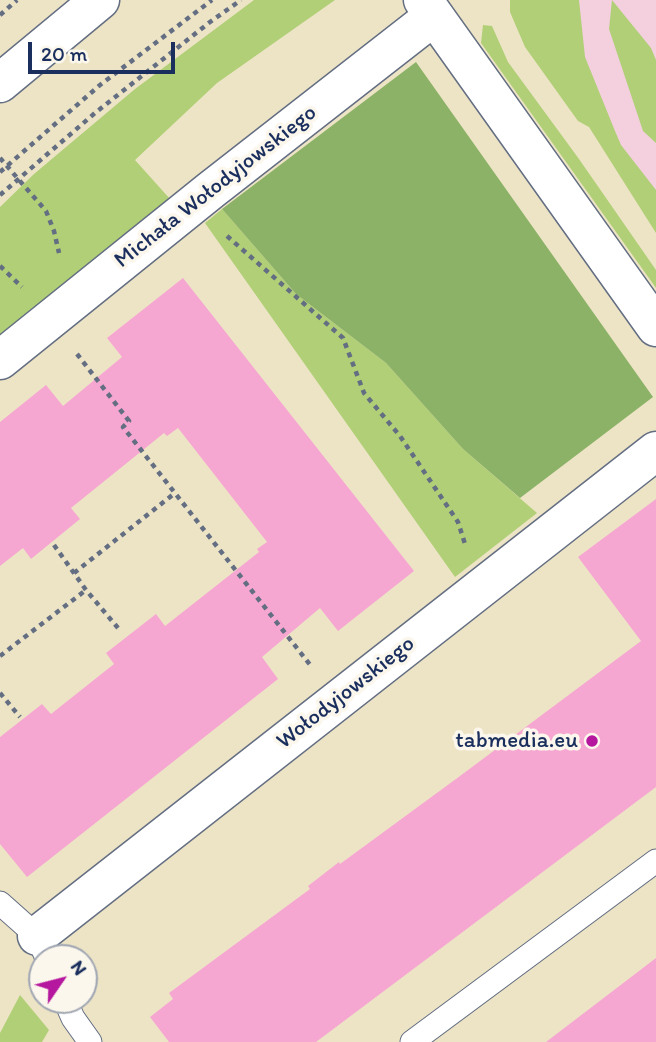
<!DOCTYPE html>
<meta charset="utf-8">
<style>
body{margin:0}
#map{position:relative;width:656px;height:1042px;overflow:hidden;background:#ede4c6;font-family:Itim,sans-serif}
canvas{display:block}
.north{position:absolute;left:28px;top:944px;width:70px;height:70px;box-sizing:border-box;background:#fbf7ec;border:2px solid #a1a7b3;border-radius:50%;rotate:55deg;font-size:19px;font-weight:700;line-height:28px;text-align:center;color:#1b2f5e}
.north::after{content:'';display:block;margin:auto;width:24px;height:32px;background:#b5179e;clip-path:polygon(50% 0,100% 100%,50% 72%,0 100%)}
.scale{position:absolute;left:28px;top:42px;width:147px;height:32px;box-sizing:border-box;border:4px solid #1b2f5e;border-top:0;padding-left:9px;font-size:21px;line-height:24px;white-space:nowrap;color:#1b2f5e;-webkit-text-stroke:5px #fbf7ec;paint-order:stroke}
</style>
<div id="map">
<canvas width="656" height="1042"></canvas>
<div class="north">N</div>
<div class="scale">20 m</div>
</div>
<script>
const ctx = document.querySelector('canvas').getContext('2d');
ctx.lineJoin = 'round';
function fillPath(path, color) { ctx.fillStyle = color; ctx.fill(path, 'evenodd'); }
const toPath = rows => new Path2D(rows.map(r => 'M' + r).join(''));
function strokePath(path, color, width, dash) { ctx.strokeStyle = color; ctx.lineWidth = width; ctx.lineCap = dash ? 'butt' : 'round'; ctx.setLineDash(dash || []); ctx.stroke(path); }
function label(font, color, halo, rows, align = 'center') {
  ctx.font = font + ' Itim,sans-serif'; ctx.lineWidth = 7; ctx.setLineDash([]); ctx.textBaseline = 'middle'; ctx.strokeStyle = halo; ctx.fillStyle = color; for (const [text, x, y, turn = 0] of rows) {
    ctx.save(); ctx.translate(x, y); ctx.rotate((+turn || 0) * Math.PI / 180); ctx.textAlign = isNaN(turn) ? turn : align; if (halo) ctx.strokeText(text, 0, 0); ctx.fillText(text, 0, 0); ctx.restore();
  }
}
const built = toPath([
 [518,0,656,0,656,213]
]);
const green = toPath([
 [254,0,335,0,217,83,135,160,170,199,71,280,0,335,0,207,34,174,135,89],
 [510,0,579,0,585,57,615,131,621,145,656,190,656,233,589,127,578,121,525,47,510,12],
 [612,0,651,48,656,60,656,143,643,131,609,29],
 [483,25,492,26,508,62,579,159,656,270,656,288,481,43],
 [222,209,296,294,386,363,463,449,537,513,455,577,205,223],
 [20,995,49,1030,42,1042,0,1042,0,1033]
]);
const forest = toPath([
 [416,62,653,397,520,498,463,449,386,363,296,294,222,209]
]);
const building = toPath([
 [183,278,414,571,338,631,320,608,262,657,278,679,27,877,0,844,0,737,42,704,51,714,114,664,106,653,156,614,165,626,259,552,257,549,267,542,178,428,167,436,164,433,71,508,80,519,31,559,23,548,0,566,0,422,46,385,63,406,122,357,107,338],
 [656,499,656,787,316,1042,169,1042,150,1017,173,999,169,993,310,889,308,886,339,862,340,864,460,776,641,641,578,557],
 [656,958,656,1042,546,1042]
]);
const path = toPath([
 [0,15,17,0],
 [0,158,46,211,54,231,59,253],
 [0,172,100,85,212,0],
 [0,195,95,113,210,22,241,0],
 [227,236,343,338,364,393,400,436,458,522,465,544],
 [0,266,22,287],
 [77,354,129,421,123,427,311,666],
 [54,545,86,590,118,628],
 [74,573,175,493],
 [0,656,86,590],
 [0,693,20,717]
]);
const service = toPath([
 [0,903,37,936,47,958],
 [65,1000,73,1018,90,1042],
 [412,1042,656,861]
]);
const minor = toPath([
 [423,0,656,327],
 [0,360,211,190,434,16],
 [37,936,656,451]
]);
const tertiary = toPath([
 [0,83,100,0]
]);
const markers = [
 [592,741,7,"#b5179e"]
];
const streetNames = [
 ["Michała Wołodyjowskiego",216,187,-38],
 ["Wołodyjowskiego",346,693,-38]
];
const poiNames = [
 ["tabmedia.eu",578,741]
];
fillPath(built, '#f4cfde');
fillPath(green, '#b0cf76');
fillPath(forest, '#8cb267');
fillPath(building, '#f6a7d1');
strokePath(service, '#646e82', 25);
strokePath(minor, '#646e82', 41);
strokePath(tertiary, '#646e82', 41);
strokePath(path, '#646e82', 4.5, [5, 5]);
strokePath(service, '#fff', 23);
strokePath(minor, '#fff', 38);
strokePath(tertiary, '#fff', 38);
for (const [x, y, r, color] of markers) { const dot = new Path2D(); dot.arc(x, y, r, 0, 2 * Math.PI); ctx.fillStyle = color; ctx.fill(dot); strokePath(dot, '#fbf7ec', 2.5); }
label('23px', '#1b2f5e', '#fbf7ec', streetNames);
label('23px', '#1b2f5e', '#fbf7ec', poiNames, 'right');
</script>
